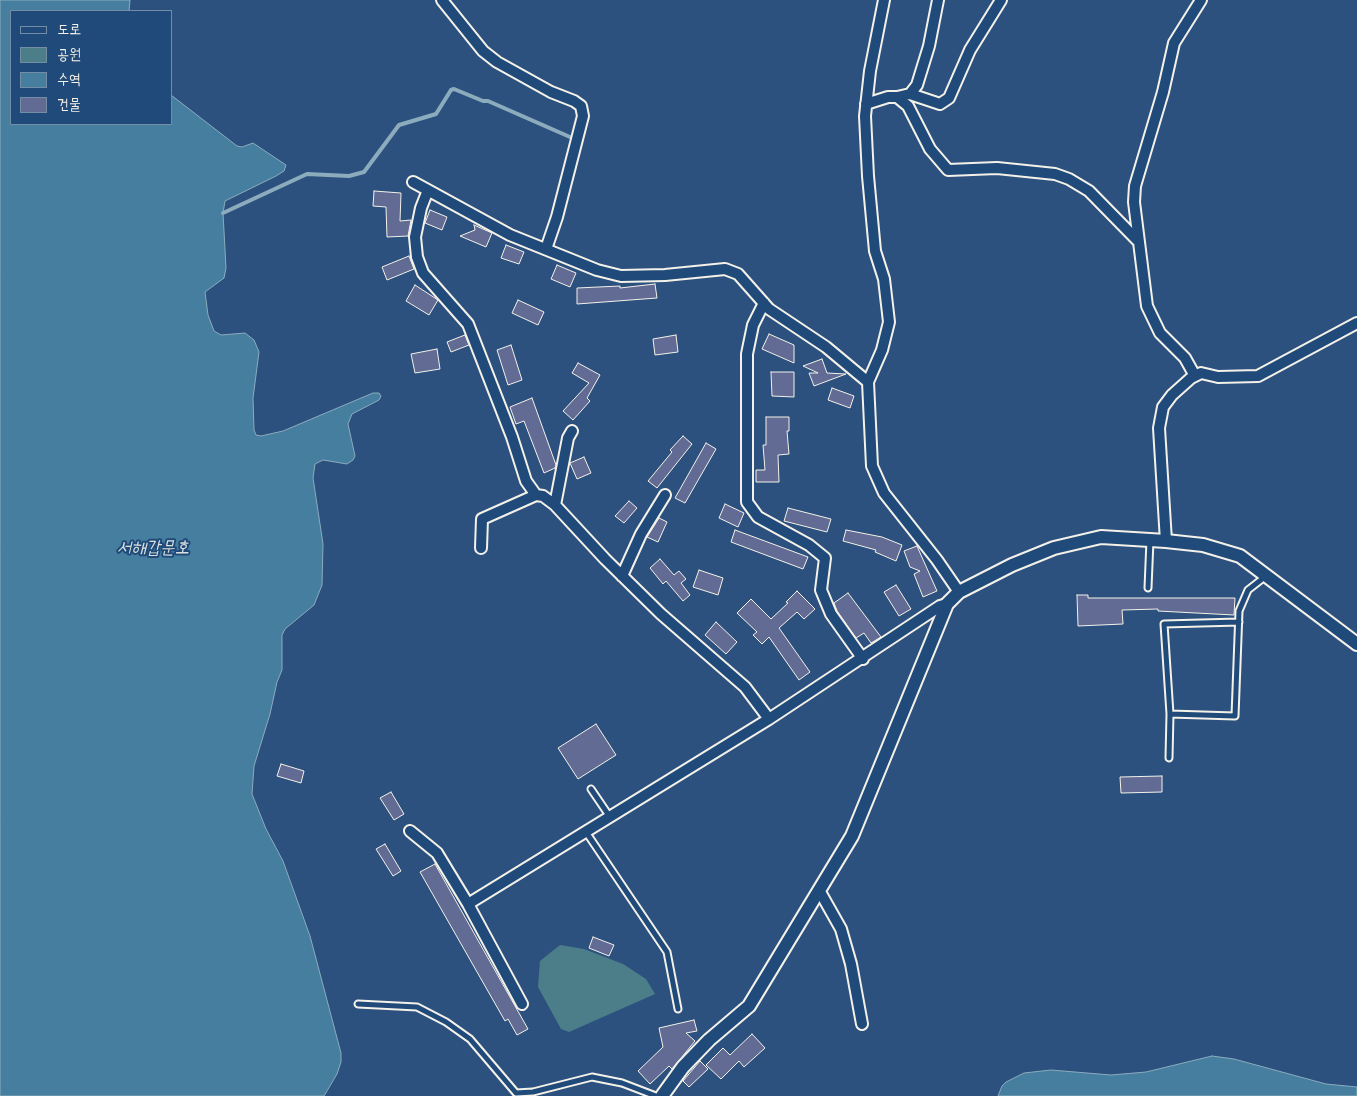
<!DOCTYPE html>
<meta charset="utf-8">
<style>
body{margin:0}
#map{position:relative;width:1357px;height:1096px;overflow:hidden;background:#2c517f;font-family:"Architects Daughter","Poor Story",sans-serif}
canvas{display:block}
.legend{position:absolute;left:10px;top:10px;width:162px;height:115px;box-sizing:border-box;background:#1f4a7a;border:1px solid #748da6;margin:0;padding:6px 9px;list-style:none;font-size:15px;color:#f4f1e8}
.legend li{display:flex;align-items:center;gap:10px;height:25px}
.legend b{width:25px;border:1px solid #748da6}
</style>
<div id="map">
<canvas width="1357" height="1096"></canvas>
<ul class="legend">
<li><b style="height:6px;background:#1f4a7a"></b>도로</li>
<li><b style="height:14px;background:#4c7e8a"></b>공원</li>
<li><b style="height:14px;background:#467ea0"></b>수역</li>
<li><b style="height:14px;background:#616b94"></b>건물</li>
</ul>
</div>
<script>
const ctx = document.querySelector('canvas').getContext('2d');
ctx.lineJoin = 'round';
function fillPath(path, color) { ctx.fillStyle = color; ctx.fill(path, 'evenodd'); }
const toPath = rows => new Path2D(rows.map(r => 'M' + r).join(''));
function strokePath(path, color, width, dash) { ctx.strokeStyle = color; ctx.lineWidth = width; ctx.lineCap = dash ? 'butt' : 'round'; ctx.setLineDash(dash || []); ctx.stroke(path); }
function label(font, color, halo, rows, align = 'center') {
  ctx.font = font + ' "Architects Daughter","Poor Story",sans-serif'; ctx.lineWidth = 4; ctx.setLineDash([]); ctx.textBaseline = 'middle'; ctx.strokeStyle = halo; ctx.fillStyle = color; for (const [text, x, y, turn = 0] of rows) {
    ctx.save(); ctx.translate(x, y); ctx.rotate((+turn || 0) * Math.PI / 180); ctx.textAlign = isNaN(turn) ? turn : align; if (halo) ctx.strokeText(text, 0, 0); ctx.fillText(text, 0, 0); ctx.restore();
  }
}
const green = toPath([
 [560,945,584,949,623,964,646,979,655,994,569,1032,561,1029,538,987,540,961]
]);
const water = toPath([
 [0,0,130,0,129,11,11,11,11,124,171,124,171,95,237,146,242,147,253,143,286,165,284,171,276,176,225,201,223,213,226,268,224,278,205,292,208,315,214,331,221,335,245,333,254,340,259,352,253,398,254,430,256,435,261,436,283,431,373,393,379,393,381,396,379,400,352,414,348,424,355,456,353,460,347,464,323,460,315,464,313,478,323,544,322,585,314,605,285,629,282,635,282,670,277,682,270,714,254,766,252,794,266,829,283,861,310,936,341,1053,341,1062,337,1074,324,1096,0,1096,0,0],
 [1212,1056,1234,1059,1326,1084,1357,1087,1357,1096,998,1096,1002,1086,1006,1082,1024,1073,1051,1070,1111,1075,1146,1072,1212,1056]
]);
const stream = toPath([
 [223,213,307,174,349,176,364,172,399,125,436,114,451,90,454,89,483,101,488,101,570,137]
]);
const building = toPath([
 [374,191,401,193,400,221,411,220,408,236,387,237,386,207,373,206,374,191],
 [430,210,447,217,442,230,425,223,430,210],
 [474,225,492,233,486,247,460,236,475,230,474,225],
 [506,245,524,252,519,264,501,258,506,245],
 [409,256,414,269,387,280,382,267,409,256],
 [557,265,576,273,570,287,551,279,557,265],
 [655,284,657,298,577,304,577,288,620,286,620,288,655,284],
 [415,285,438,300,429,315,406,301,415,285],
 [518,300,544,312,538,325,512,313,518,300],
 [769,334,794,345,794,363,762,349,769,334],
 [465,335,469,345,451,352,447,342,465,335],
 [676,335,678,352,655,355,653,339,676,335],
 [511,345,522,380,508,385,497,350,511,345],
 [437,349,440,369,415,373,411,354,437,349],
 [822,359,827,373,846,374,814,386,809,373,818,373,803,366,822,359],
 [578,363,600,375,587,398,590,401,573,420,563,411,589,383,572,373,578,363],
 [771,372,794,372,794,397,772,396,771,372],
 [832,388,854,396,850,408,828,400,832,388],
 [532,398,556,465,555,468,544,473,524,421,516,424,510,407,532,398],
 [766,417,789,417,789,431,787,431,789,454,778,455,779,482,756,482,756,470,765,470,763,445,766,445,766,417],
 [683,436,692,444,657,488,648,481,672,452,670,450,683,436],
 [706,443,716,449,685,503,675,498,706,443],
 [584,457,591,473,577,479,570,463,584,457],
 [629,501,637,508,624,523,615,516,629,501],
 [725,504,744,513,738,527,719,518,725,504],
 [788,508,831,519,827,532,784,521,788,508],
 [659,518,667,522,658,542,647,537,659,518],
 [735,530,808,557,803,569,731,542,735,530],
 [846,530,882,537,902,545,896,561,875,552,876,550,843,541,846,530],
 [917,546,937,591,923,597,914,574,920,571,910,567,904,551,917,546],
 [660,559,674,575,679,571,686,579,681,583,690,595,683,601,666,581,663,584,650,568,660,559],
 [699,570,723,578,718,595,693,587,699,570],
 [896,585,911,609,899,616,884,592,896,585],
 [797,591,815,609,804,619,797,612,779,628,810,672,799,680,769,637,762,644,753,635,757,632,737,613,751,599,771,619,788,603,786,602,797,591],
 [848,593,881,637,871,643,864,633,856,638,837,611,834,603,848,593],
 [1077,595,1088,595,1088,598,1235,598,1234,615,1158,611,1158,609,1122,610,1123,624,1078,626,1077,595],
 [716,622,737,642,726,654,705,635,716,622],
 [596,724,616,755,578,779,558,748,596,724],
 [281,764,304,771,301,783,277,776,281,764],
 [1162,776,1162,792,1121,793,1120,777,1162,776],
 [391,792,404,814,394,820,380,798,391,792],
 [385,844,401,871,393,876,376,849,385,844],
 [435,864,528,1029,517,1035,508,1019,505,1021,420,872,435,864],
 [593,937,614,945,609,956,589,948,593,937],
 [694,1020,697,1031,686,1033,695,1041,672,1069,669,1066,650,1084,638,1071,663,1047,659,1028,694,1020],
 [752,1034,765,1048,744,1067,739,1061,721,1079,706,1065,723,1048,730,1055,752,1034],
 [700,1061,708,1069,689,1087,683,1081,700,1061]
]);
const service = toPath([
 [1148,588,1150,540],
 [1170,714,1164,624,1239,622],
 [1169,758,1170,714,1235,716,1239,611,1248,590,1266,576],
 [591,789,610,817],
 [586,832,667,952,678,1009],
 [358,1004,417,1007,446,1022,470,1039,516,1093,533,1092,592,1077,622,1083,656,1096]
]);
const minor = toPath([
 [442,0,483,51,497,62,551,92,574,101,581,106,583,116,557,217,546,249],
 [884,0,870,71,865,116,868,176,875,251,884,279,889,322,882,350,868,382,872,466,884,493,937,560,959,592],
 [910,94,917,85,929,46,938,0],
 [897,97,910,94,940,104,949,98,970,50,1001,0],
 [866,104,888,97,897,97,908,106,930,149,948,170,997,168,1055,174,1069,179,1089,191,1137,240],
 [413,182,510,235,597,270,621,276,665,275,725,269,738,274,769,309,826,347,868,382],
 [428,190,421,208,415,237,417,257,423,273,468,324,512,437,526,481,536,495,543,496,555,505,605,559,661,614,745,687,769,719,940,606,947,604],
 [764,303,753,325,747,354,747,502,758,517,809,545,825,558,821,590,831,614,863,659],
 [1195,376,1185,358,1160,333,1147,306,1134,202,1135,186,1163,92,1174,43,1201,0],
 [555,505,568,438,572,431],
 [1166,541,1159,428,1163,407,1172,395,1191,378,1201,373,1218,377,1258,376,1357,323],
 [481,548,482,519,536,495],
 [622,576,641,534,665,495],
 [410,831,437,853,468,904,522,1004],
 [819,890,841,929,851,964,862,1024],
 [468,904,769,719]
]);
const tertiary = toPath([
 [662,1096,683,1067,709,1040,749,1006,852,836,947,604,959,592,1012,565,1054,548,1101,537,1166,541,1203,545,1240,556,1357,644]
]);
const waterNames = [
 ["서해갑문호",153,549]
];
fillPath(green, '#4c7e8a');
fillPath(water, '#467ea0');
strokePath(water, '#8cacbd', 1);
strokePath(stream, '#8cacbd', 4);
fillPath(building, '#616b94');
strokePath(building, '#f4f1e8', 1);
strokePath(service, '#f4f1e8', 9);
strokePath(minor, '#f4f1e8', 14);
strokePath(tertiary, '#f4f1e8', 16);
strokePath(service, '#1f4a7a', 5);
strokePath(minor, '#1f4a7a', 10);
strokePath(tertiary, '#1f4a7a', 12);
label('italic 18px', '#dae0dd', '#1f4a7a', waterNames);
</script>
